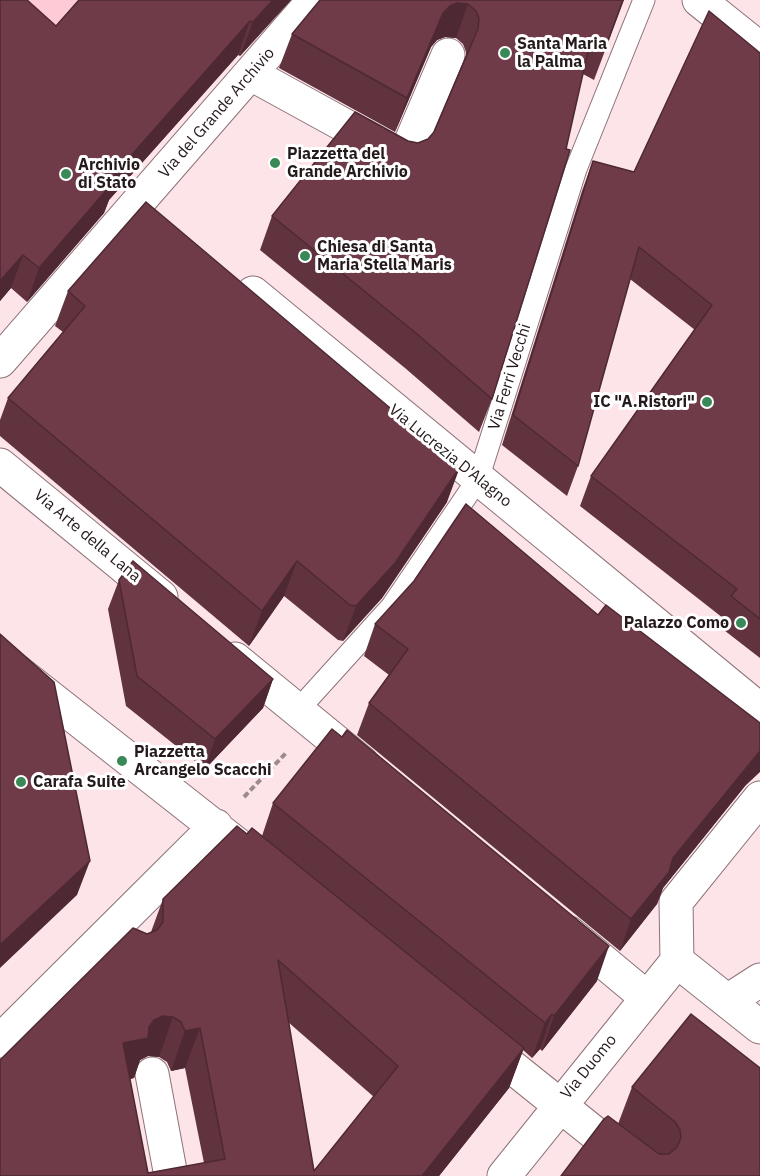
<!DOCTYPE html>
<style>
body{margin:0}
canvas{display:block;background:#fce4e9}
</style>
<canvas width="760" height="1176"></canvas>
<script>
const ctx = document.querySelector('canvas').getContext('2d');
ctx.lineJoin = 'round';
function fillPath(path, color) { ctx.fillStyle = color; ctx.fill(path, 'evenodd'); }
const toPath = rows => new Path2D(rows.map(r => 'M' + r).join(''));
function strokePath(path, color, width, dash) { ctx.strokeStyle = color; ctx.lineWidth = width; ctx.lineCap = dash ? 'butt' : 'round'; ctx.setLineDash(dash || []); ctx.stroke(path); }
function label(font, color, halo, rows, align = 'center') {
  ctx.font = font + ' "IBM Plex Sans",sans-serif'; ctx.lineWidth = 6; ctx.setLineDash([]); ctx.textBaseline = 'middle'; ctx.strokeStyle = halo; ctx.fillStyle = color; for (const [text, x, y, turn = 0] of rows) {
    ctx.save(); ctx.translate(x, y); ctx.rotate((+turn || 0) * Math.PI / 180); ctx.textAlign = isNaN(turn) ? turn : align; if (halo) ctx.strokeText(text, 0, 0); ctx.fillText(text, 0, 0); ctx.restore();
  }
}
const green = toPath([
 [0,0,96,0,43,60]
]);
const path = toPath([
 [244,797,286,753]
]);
const lane = toPath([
 [298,710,392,606,478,479,576,169,644,0]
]);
const street = toPath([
 [699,0,760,49],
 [251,74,404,158,448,55],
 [253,293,760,710],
 [0,361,314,0],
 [0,465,161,597],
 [0,658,262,864],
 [235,659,362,763],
 [569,933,646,997],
 [677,961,760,1027],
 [729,1000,760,980],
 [0,1041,216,826],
 [481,1042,648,1176],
 [152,1074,171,1176],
 [504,1176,677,961,676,902,760,798]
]);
const wall = toPath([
 [0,0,56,26,79,0,291,0,240,56,238,55,109,200,104,213,27,302,11,288,0,301],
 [320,0,624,0,594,80,583,74,492,399,479,432,405,368,260,250,272,216,408,141,418,143,428,139,434,132,466,55,466,52,463,44,456,38,445,37,437,40,431,47,395,132,279,68,292,34],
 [760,53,760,658,720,627,723,618,580,506,591,476,695,330,630,279,578,466,567,496,502,445,582,191,593,161,634,172],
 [68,291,447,502,382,598,343,641,338,640,284,596,249,646,0,436,0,420,8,398,63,332,55,326],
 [119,580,273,679,263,708,205,769,126,706,108,609],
 [375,624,745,786,663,888,657,904,620,951,357,735,369,703,389,675,364,656],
 [273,803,597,981,542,1051,540,1049,532,1058,523,1050,509,1088,439,1176,0,1176,147,934,151,932,163,899,247,834,262,836],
 [288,1022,374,1097,314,1171],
 [148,1056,159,1057,167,1062,171,1071,185,1068,204,1163,148,1173,130,1079,134,1078,140,1060],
 [632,1087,760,1176,561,1176,618,1124]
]);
const shadedWall = toPath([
 [273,0,291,0,240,56,253,22],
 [457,3,468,4,456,38,445,37,437,40,431,47,395,132,407,98,443,13,450,6],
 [250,21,238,55,109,200,104,213,27,302,39,268,113,176],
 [23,255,11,288,0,301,0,281],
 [460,467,447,502,382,598,343,641,356,606],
 [297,561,284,596,249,646,262,611],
 [273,679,263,708,205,769,215,739],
 [760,751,760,772,745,786,663,888,657,904,620,951,631,919,673,858],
 [90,861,77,895,0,968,0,945],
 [609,946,597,981,542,1051,554,1016],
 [552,1014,540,1049,532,1058,545,1023],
 [163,1016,173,1017,159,1057,148,1056,140,1060,134,1078,109,1083,123,1043,149,1027,154,1020],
 [200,1028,185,1068,171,1071,185,1031],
 [524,1048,509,1088,439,1176,422,1176]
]);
const building = toPath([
 [0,0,27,0,56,26,79,0,273,0,253,22,250,21,113,176,116,179,39,268,23,255,0,281,0,0],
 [320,0,623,0,606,46,591,38,566,149,570,150,492,399,417,334,272,216,355,112,408,141,418,143,428,139,434,132,478,29,479,18,476,11,468,4,457,3,450,6,443,13,407,98,292,34,320,0],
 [709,11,760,53,760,619,731,596,737,589,591,476,712,305,639,247,578,466,513,415,593,161,634,172,709,11],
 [146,202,460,467,395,563,356,606,350,605,297,561,262,611,8,398,85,306,68,291,146,202],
 [466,504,598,615,606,605,760,723,760,751,673,858,669,872,631,919,369,703,408,649,375,624,414,581,466,504],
 [133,561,273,679,215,739,137,676,119,580,133,561],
 [0,634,54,682,90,861,0,945,0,634],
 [332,729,342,737,347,730,609,946,554,1016,552,1014,545,1023,273,803,332,729],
 [237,826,247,834,252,828,524,1048,422,1176,0,1176,0,1060,133,928,147,934,157,930,163,922,163,899,237,826],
 [278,960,398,1066,314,1171,278,960],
 [163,1016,173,1017,181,1022,185,1031,200,1028,225,1159,148,1173,123,1043,148,1038,149,1027,154,1020,163,1016],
 [691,1014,760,1068,760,1176,561,1176,604,1119,608,1116,659,1154,669,1154,677,1147,681,1138,680,1130,675,1122,632,1087,691,1014]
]);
const markers = [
 [505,53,6,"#398858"],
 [275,163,6,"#398858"],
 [66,174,6,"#398858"],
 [305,256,6,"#398858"],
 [707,402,6,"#398858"],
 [741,623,6,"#398858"],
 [122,761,6,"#398858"],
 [21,782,6,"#398858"]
];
const poiNames = [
 ["Santa Maria",517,44],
 ["la Palma",517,62],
 ["Piazzetta del",287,154],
 ["Grande Archivio",287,172],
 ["Archivio",78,165],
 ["di Stato",78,183],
 ["Chiesa di Santa",317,247],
 ["Maria Stella Maris",317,265],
 ["IC \"A.Ristori\"",695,402,"right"],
 ["Palazzo Como",729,623,"right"],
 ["Piazzetta",134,752],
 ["Arcangelo Scacchi",134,770],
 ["Carafa Suite",33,782]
];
const streetNames = [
 ["Via del Grande Archivio",217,113,-49],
 ["Via Ferri Vecchi",510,377,-73],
 ["Via Lucrezia D'Alagno",450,456,39],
 ["Via Arte della Lana",87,536,40],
 ["Via Duomo",589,1067,-51]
];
fillPath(green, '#fecad5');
strokePath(lane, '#8e7378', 23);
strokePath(street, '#8e7378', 35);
strokePath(path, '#9c8a8d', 4, [6, 3]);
strokePath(lane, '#fff', 21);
strokePath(street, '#fff', 33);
fillPath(wall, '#60333f');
fillPath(shadedWall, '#4e2933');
fillPath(building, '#703b49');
strokePath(building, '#4e2933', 1.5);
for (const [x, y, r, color] of markers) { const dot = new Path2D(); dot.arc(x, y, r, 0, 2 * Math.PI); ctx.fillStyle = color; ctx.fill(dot); strokePath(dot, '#fff', 2); }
label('bold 16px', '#24191b', '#fff', poiNames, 'left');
label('16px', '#24191b', '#fff', streetNames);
</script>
